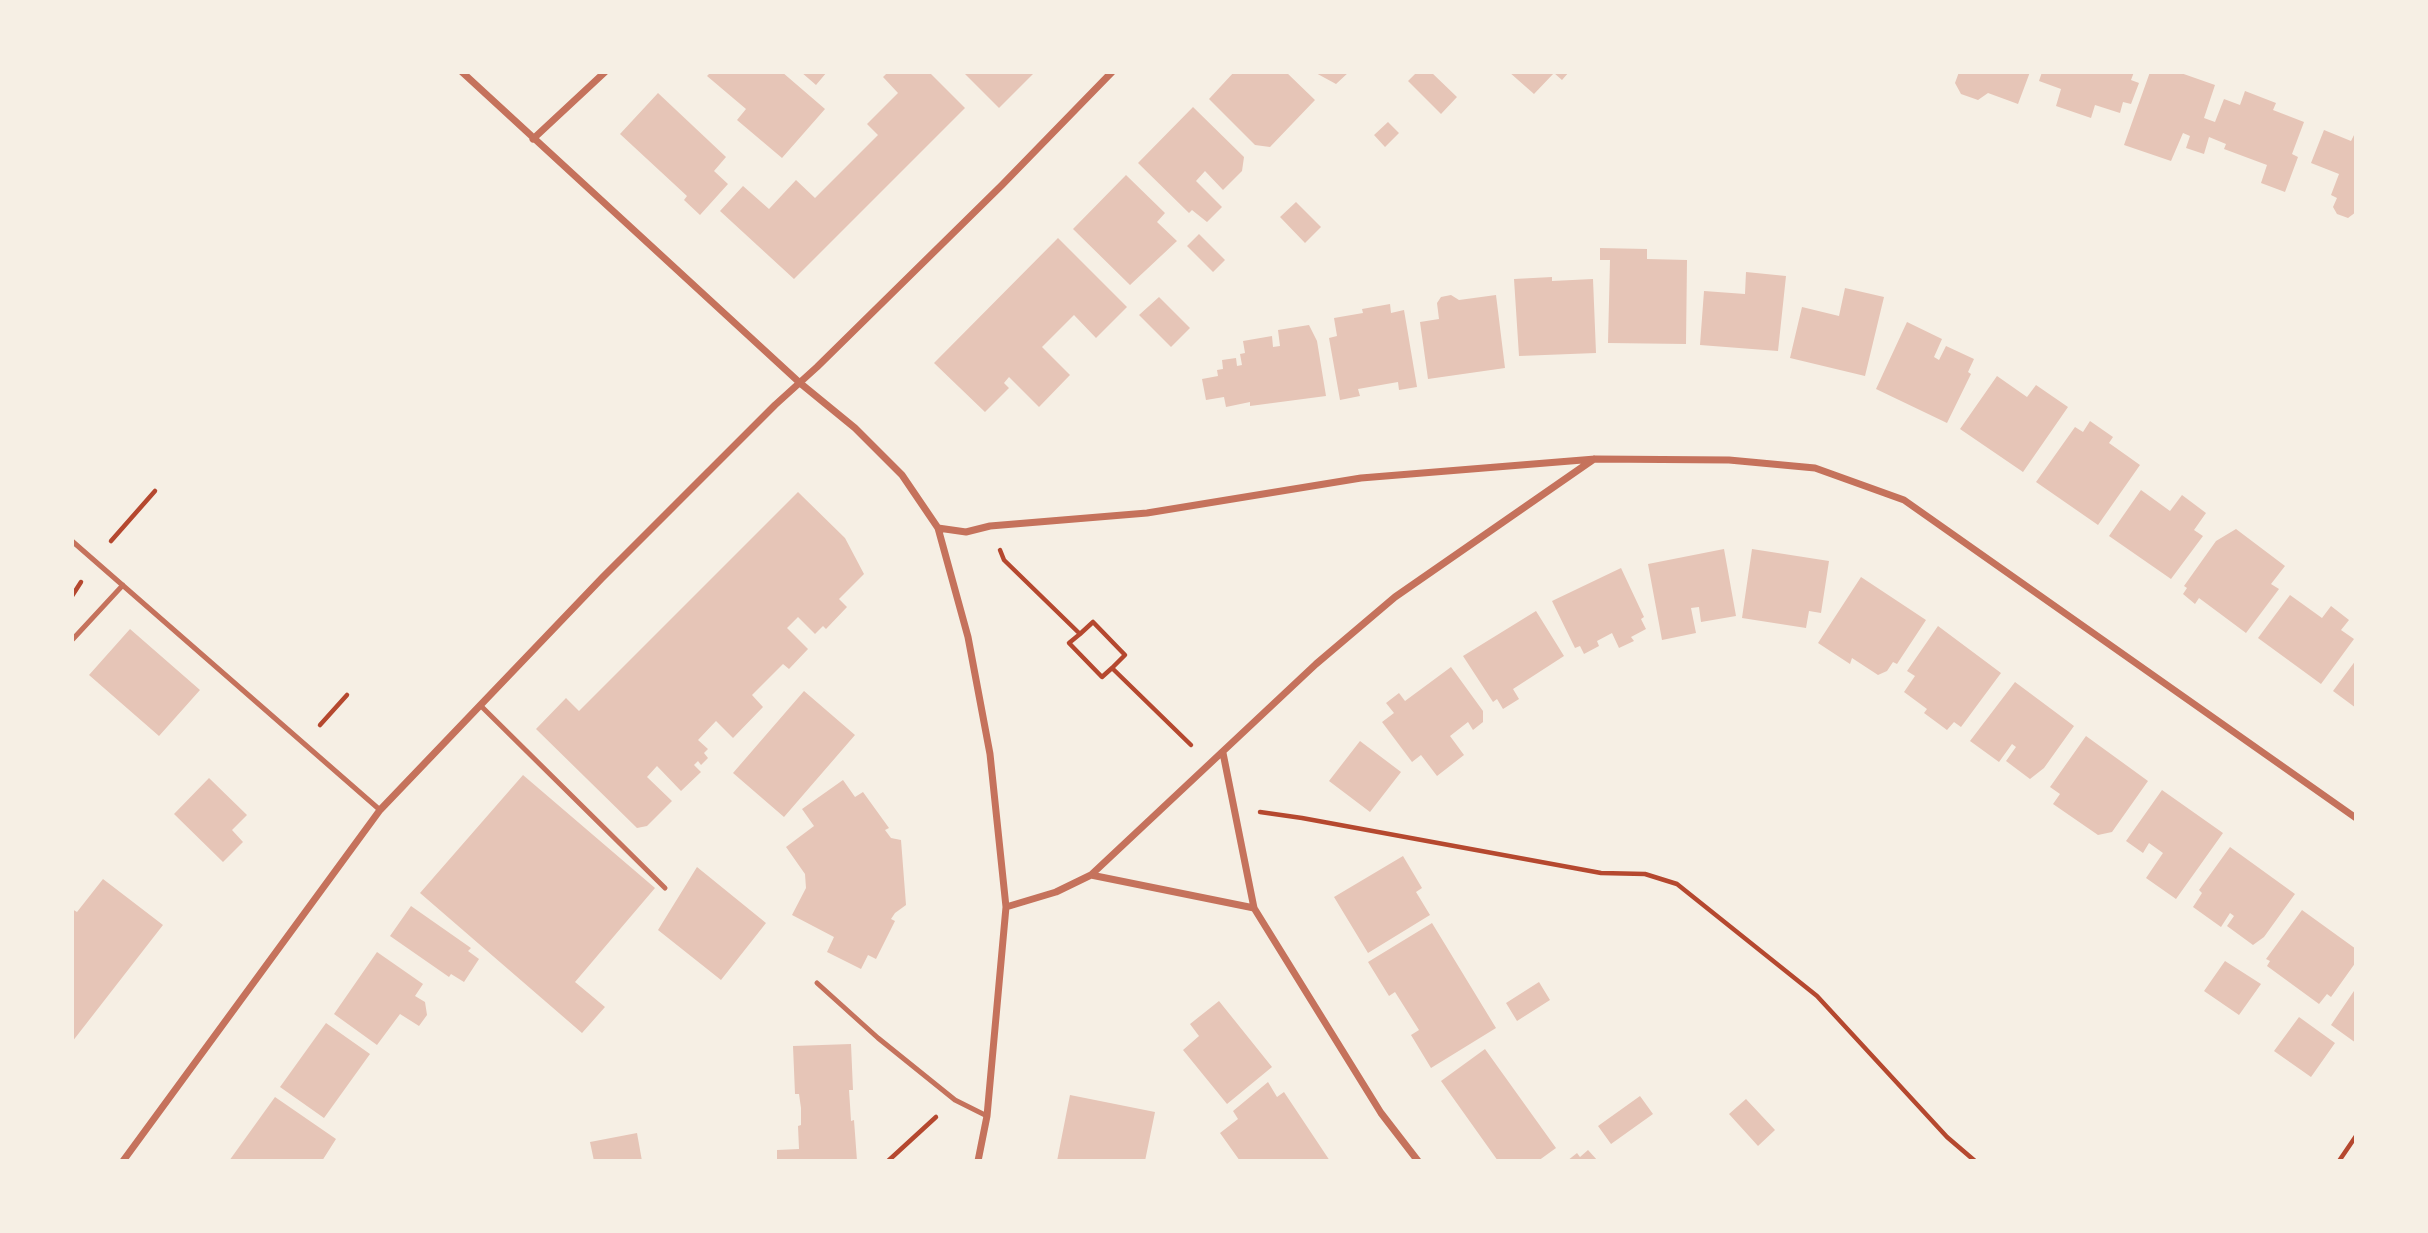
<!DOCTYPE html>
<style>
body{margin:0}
#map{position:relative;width:2428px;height:1233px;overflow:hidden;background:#f6efe4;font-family:"Fira Sans Condensed",sans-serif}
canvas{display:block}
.frame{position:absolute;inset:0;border:74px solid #f6efe4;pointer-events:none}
</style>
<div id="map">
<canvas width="2428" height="1233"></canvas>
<div class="frame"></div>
</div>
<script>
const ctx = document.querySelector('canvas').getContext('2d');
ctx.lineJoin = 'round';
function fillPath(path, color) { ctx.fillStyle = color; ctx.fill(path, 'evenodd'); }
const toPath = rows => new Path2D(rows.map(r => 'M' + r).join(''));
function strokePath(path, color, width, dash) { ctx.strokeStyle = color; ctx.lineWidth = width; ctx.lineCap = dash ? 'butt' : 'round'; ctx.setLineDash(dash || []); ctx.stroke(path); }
const building = toPath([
 [711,72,782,72,825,109,782,158,737,120,746,109,707,76],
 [801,72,827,72,816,85],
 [888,72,929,72,965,108,794,279,720,211,743,186,769,209,796,180,815,198,878,135,867,124,898,93,883,77],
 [963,72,1035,72,999,108],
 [1234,72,1286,72,1315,100,1270,147,1255,145,1209,99],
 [1314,72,1349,72,1336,84],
 [1417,72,1431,72,1457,97,1441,114,1408,81],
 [1509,72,1569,72,1562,80,1554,73,1534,94],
 [1959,72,2030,72,2018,104,1988,93,1978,100,1961,94,1955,83],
 [2042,72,2134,72,2131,80,2139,83,2131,104,2123,102,2120,113,2095,105,2091,118,2056,106,2061,89,2039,81],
 [2150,72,2178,72,2215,85,2204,118,2215,122,2224,99,2240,105,2245,91,2276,103,2273,110,2304,122,2292,154,2298,157,2285,192,2261,183,2267,165,2224,149,2226,144,2209,137,2204,154,2186,148,2190,136,2183,133,2171,161,2124,145],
 [658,93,726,157,714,171,728,184,700,215,684,200,687,196,620,134],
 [1193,107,1244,157,1242,171,1223,190,1205,171,1196,181,1222,207,1207,222,1192,210,1189,213,1138,163],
 [1388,122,1399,133,1385,147,1374,135],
 [2324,130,2351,141,2356,131,2356,212,2348,218,2337,214,2333,207,2337,198,2331,195,2339,174,2311,163],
 [1126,175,1165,213,1157,222,1177,241,1130,285,1073,229],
 [1296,202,1321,227,1305,243,1280,217],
 [1199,234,1225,260,1213,272,1187,246],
 [1058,238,1127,307,1096,338,1074,315,1042,347,1070,375,1039,407,1009,377,1004,383,1009,388,985,412,934,363],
 [1600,248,1647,249,1647,259,1687,260,1686,344,1608,343,1610,260,1600,260],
 [1746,272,1786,276,1778,351,1700,345,1704,291,1745,294],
 [1552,277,1552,281,1593,279,1596,353,1519,356,1514,279],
 [1845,288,1884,297,1865,376,1790,358,1802,307,1839,316],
 [1451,295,1459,300,1496,295,1505,368,1428,379,1420,322,1439,319,1437,303,1441,297],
 [1159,297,1190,328,1171,347,1139,315],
 [1390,304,1391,313,1404,310,1417,387,1399,390,1398,382,1358,389,1360,396,1340,400,1329,338,1337,336,1334,318,1363,313,1362,309],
 [1907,322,1942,339,1934,357,1939,360,1946,346,1974,359,1968,372,1971,374,1947,423,1876,389],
 [1309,325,1317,341,1326,396,1250,406,1250,402,1226,407,1224,397,1206,400,1202,379,1218,376,1217,370,1223,369,1222,360,1236,358,1237,366,1242,365,1240,354,1245,353,1243,341,1272,336,1273,347,1280,346,1278,330],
 [1997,376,2027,397,2036,385,2068,407,2023,472,1960,429],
 [2090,421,2113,437,2109,443,2140,465,2098,525,2036,482,2075,427,2083,432],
 [2141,490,2170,511,2182,495,2206,513,2194,530,2203,536,2171,579,2109,536],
 [798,492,845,538,864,574,839,599,847,607,826,629,823,626,815,634,798,617,787,628,808,649,789,669,783,664,752,695,763,707,733,738,716,721,698,740,708,749,704,753,708,758,701,765,698,761,694,765,701,772,681,791,657,766,647,777,672,801,647,826,637,828,536,729,566,698,579,711],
 [2236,529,2285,566,2271,584,2279,589,2246,633,2199,598,2195,604,2183,594,2187,588,2184,586,2216,541],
 [1724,549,1736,616,1701,622,1699,607,1691,608,1696,633,1662,640,1648,564],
 [1752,549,1829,561,1821,613,1809,611,1806,628,1742,618],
 [1621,568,1644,617,1641,619,1646,629,1631,637,1634,641,1619,648,1612,633,1597,641,1599,646,1584,654,1580,646,1575,648,1552,601],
 [1861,577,1926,620,1897,664,1893,662,1887,671,1878,675,1852,658,1850,664,1818,643],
 [2290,595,2322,618,2331,606,2349,620,2341,630,2354,639,2321,684,2258,638],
 [1536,611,1564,656,1513,689,1519,699,1503,709,1497,699,1493,702,1463,656],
 [1938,626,2001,673,1961,727,1954,722,1947,730,1924,713,1927,709,1904,692,1915,676,1907,671],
 [130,629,200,690,159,736,89,675],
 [2356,660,2356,708,2333,691],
 [1451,667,1483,711,1483,722,1473,730,1468,722,1450,736,1464,755,1437,776,1421,755,1412,762,1382,722,1394,713,1386,703,1399,693,1405,701],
 [2015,682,2074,726,2044,768,2030,779,2006,761,2016,747,2012,744,1999,762,1970,741],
 [804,691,855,735,784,817,733,773],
 [2086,736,2148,781,2112,832,2098,835,2053,804,2060,794,2050,787],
 [1360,741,1401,772,1370,812,1329,781],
 [523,775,655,888,575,982,605,1007,582,1033,420,893],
 [209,778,247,815,232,830,243,842,223,862,174,814],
 [843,780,855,797,863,792,889,828,885,830,891,838,901,840,906,905,895,913,891,919,895,921,876,959,868,955,861,969,827,952,834,937,792,915,806,888,805,874,786,847,814,826,802,809],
 [2162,790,2223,833,2176,899,2146,878,2163,853,2149,843,2143,853,2126,841],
 [2230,847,2295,894,2264,937,2253,945,2227,926,2234,916,2230,913,2221,927,2193,907,2202,893,2199,890],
 [1403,856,1422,888,1416,892,1430,915,1368,953,1334,897],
 [697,867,766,923,721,980,658,930],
 [103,879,163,925,72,1042,72,909,77,912],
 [411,906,471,948,468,951,479,959,464,982,451,974,449,977,390,936],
 [2302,910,2356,949,2356,962,2331,997,2327,994,2319,1004,2267,966,2270,961,2266,959],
 [1432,923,1496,1028,1431,1068,1411,1035,1419,1030,1395,992,1389,996,1368,962],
 [377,952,423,984,415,996,425,1002,427,1015,419,1026,400,1014,377,1045,334,1014],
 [2225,961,2261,984,2239,1015,2204,991],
 [1539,982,1550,1000,1517,1021,1506,1003],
 [2356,988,2356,1043,2331,1025],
 [1219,1001,1272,1067,1227,1104,1183,1050,1199,1036,1190,1024],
 [2299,1017,2335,1043,2311,1077,2274,1051],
 [326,1023,370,1054,324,1118,280,1087],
 [851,1044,853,1090,849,1090,850,1105,851,1121,854,1120,857,1161,777,1161,777,1150,799,1149,798,1126,801,1125,801,1108,799,1094,795,1094,793,1046],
 [1485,1049,1556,1148,1538,1161,1498,1161,1441,1081],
 [1268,1082,1277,1097,1284,1092,1330,1161,1240,1161,1220,1133,1238,1119,1233,1111],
 [1070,1095,1155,1112,1145,1161,1057,1161],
 [1640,1096,1653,1114,1611,1144,1598,1126],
 [275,1097,336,1139,322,1161,229,1161],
 [1746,1099,1775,1130,1758,1146,1729,1114],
 [637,1133,642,1161,594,1161,590,1142],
 [1588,1150,1598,1161,1567,1161,1577,1153,1580,1157]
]);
const path = toPath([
 [111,541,155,491],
 [1000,550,1004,560,1080,634,1093,622,1125,655,1112,668,1191,745],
 [72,596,81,582],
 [1080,634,1069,643,1102,677,1112,668],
 [320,725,347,695],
 [1260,812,1302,818,1601,873,1645,874,1677,884,1817,996,1947,1137,1975,1161],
 [888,1161,936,1117],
 [2339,1161,2356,1136]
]);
const service = toPath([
 [72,541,380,810],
 [73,639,123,585],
 [480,705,665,888],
 [817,983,878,1038,955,1100,987,1116]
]);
const minor = toPath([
 [462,72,800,383,855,428,902,475,938,528,968,637,990,754,1006,907,987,1116,978,1161],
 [533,139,605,72],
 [938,528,966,532,990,526,1147,513,1361,478,1595,459,1729,460,1815,468,1904,500,2356,818],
 [1223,753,1254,908,1381,1113,1418,1161],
 [1091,875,1254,908],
 [1006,907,1056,892,1091,875,1316,664,1395,597,1594,459],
 [123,1161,380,810,602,578,775,405,817,367,1002,185,1112,72]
]);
fillPath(building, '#e6c5b7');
strokePath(path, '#b5482f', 4.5);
strokePath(service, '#c5725c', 5);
strokePath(minor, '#c5725c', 7);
</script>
